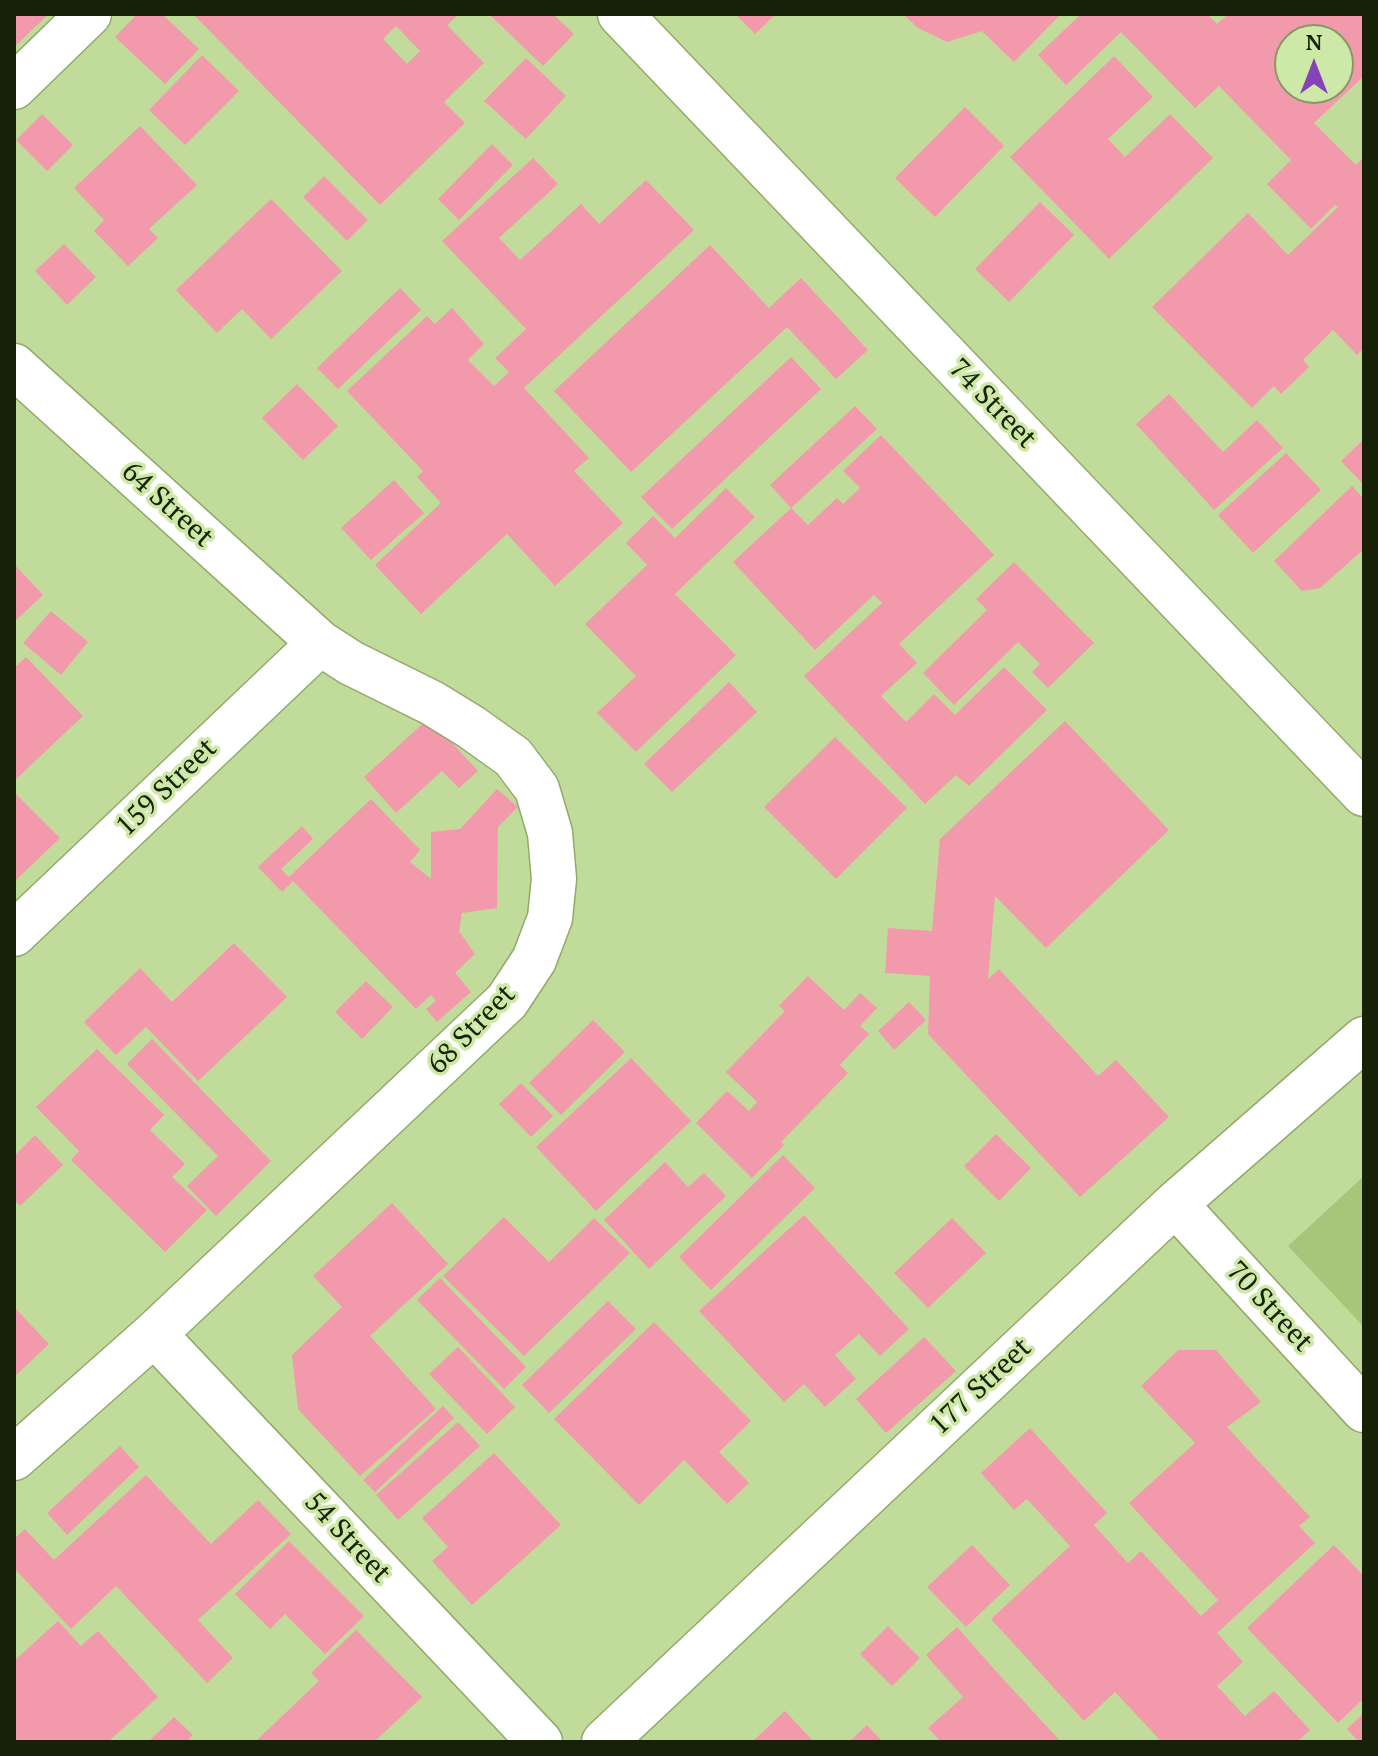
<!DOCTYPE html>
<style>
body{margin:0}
#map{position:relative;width:1378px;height:1756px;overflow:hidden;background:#c1dc9a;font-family:"PT Serif",serif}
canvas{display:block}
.frame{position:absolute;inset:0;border:16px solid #172107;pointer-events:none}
.north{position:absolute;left:1274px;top:24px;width:80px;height:80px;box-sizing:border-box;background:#cee9a7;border:2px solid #859967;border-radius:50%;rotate:0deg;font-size:22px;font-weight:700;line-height:32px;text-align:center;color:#172107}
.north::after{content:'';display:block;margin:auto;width:28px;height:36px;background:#8444b9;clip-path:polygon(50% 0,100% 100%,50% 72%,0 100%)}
</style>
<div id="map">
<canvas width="1378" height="1756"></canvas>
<div class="frame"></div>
<div class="north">N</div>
</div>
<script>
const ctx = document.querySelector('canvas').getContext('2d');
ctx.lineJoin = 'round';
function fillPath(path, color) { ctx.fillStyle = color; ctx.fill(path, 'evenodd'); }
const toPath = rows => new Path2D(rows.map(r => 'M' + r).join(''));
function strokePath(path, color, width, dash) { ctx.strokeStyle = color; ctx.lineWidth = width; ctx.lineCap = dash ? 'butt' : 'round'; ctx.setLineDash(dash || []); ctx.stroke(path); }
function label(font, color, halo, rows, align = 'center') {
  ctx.font = font + ' "PT Serif",serif'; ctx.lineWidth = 7; ctx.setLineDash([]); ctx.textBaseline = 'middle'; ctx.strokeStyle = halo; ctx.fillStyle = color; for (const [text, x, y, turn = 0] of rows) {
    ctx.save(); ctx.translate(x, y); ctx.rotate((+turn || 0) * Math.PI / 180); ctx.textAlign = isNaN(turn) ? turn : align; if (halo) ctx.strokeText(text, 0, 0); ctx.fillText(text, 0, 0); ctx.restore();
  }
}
const green = toPath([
 [1364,1176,1364,1327,1288,1246]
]);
const building = toPath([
 [14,14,49,14,14,47],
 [137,14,162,14,199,49,165,84,115,37],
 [193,14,459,14,447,25,484,63,444,102,465,123,380,205],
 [396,26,420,51,407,64,383,39],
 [489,14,553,14,574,34,543,66],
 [735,14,776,14,755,34],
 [903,14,1061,14,1014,62,982,31,947,42,918,28],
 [1081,14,1207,14,1217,24,1228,14,1364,14,1364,76,1314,123,1356,165,1364,157,1364,348,1357,355,1333,330,1303,360,1309,367,1281,394,1274,386,1252,408,1152,307,1248,213,1288,255,1338,207,1335,205,1311,229,1267,184,1291,160,1219,86,1195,108,1121,32,1066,85,1038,55],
 [1290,40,1338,40,1338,88,1290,88],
 [202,55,239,91,185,145,149,110],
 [1114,56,1153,97,1108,139,1125,157,1170,114,1213,158,1109,259,1010,157],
 [526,58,566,96,526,139,484,101],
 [965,107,1004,146,935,217,895,178],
 [42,114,73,145,47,171,16,140],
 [140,126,197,185,149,229,158,238,128,266,94,231,104,220,74,188],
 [492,144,513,165,459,220,438,199],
 [533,158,558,184,499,238,520,260,581,204,599,224,646,180,694,230,524,388,589,458,574,471,623,523,555,586,507,534,421,614,375,565,441,503,417,477,423,471,347,391,427,316,435,324,452,308,484,344,468,360,494,386,509,372,495,358,526,329,442,241],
 [324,176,368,220,347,241,303,197],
 [271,199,342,271,271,339,242,309,217,333,176,290],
 [1040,202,1074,235,1009,302,975,269],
 [64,244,96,277,67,305,35,271],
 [710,245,769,308,801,278,868,350,836,379,787,327,631,472,554,391],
 [400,288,421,310,338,389,317,368],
 [791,357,821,389,672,529,641,497],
 [297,384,338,426,303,460,262,418],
 [1169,394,1223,452,1257,420,1283,448,1214,510,1136,424],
 [855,406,877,429,791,508,808,525,837,498,843,504,860,488,843,471,881,435,994,555,899,644,917,663,881,696,906,722,934,694,955,715,1004,667,1047,710,969,786,956,775,925,804,804,676,882,603,874,595,815,650,733,562,791,508,770,485],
 [1364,439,1364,485,1341,461],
 [1286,453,1321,490,1253,553,1218,515],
 [394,480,424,513,371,560,341,528],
 [1352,486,1364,499,1364,549,1320,588,1302,591,1274,561],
 [726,488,755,517,675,594,736,655,636,752,597,713,636,676,585,624,647,565,626,543,653,516,675,538],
 [1014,562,1094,643,1048,688,1032,672,1040,664,1018,642,954,705,923,673,987,610,976,599],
 [14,564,43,595,14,622],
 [51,611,88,642,61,675,23,643],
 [26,657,83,716,14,781,14,668],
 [729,682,757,712,672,792,644,764],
 [429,718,478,771,459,788,442,771,396,813,364,777],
 [1065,721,1169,830,1046,948,995,896,988,979,999,969,1098,1076,1116,1060,1169,1117,1080,1197,928,1034,930,976,885,973,888,928,932,931,940,839],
 [835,737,907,808,836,879,764,807],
 [497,789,518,807,498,827,497,908,462,913,459,931,475,954,455,973,471,992,437,1022,426,1009,436,1001,431,995,416,1009,293,881,282,892,258,867,302,826,313,839,281,869,289,877,371,799,420,850,410,862,431,879,431,832,460,829],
 [14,792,60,838,14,882],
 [234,943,287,997,198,1081,146,1027,116,1055,84,1022,140,968,172,1002],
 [808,976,844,1010,860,993,877,1008,860,1026,869,1034,840,1065,848,1073,781,1142,784,1145,752,1178,696,1123,727,1091,749,1111,757,1102,726,1072,785,1011,779,1006],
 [366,981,393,1007,362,1039,335,1012],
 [909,1002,926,1020,894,1050,878,1031],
 [593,1020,625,1052,561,1115,529,1083],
 [152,1039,271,1161,216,1216,187,1186,218,1156,127,1064],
 [97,1049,164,1115,150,1130,185,1164,172,1177,207,1210,165,1252,71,1160,79,1151,36,1107],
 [631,1058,691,1121,596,1211,536,1147],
 [521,1083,553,1116,531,1137,499,1104],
 [996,1134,1031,1168,999,1201,964,1166],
 [35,1135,63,1165,20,1206,14,1199,14,1152,16,1154],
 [783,1155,815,1188,711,1290,679,1257],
 [665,1162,688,1187,704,1173,726,1196,649,1269,604,1220],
 [392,1203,448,1264,370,1336,436,1409,360,1476,298,1409,292,1355,342,1307,313,1276],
 [804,1215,909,1329,880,1356,859,1334,835,1355,856,1379,825,1407,804,1384,784,1402,699,1311],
 [504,1217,549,1262,594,1218,630,1253,524,1356,443,1276],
 [952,1218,986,1253,928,1308,894,1273],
 [440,1278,526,1367,504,1389,417,1300],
 [608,1301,636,1329,549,1413,522,1385],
 [14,1307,49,1344,14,1377],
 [654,1322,751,1421,719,1452,749,1483,727,1504,684,1460,639,1505,554,1419],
 [924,1337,956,1371,886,1433,856,1399],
 [458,1347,515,1407,487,1434,429,1374],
 [1178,1350,1216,1350,1261,1402,1227,1427,1310,1517,1299,1526,1315,1543,1217,1633,1243,1662,1217,1686,1245,1716,1274,1691,1310,1730,1297,1742,1156,1742,1159,1739,1115,1692,1084,1721,991,1619,1070,1546,1027,1499,1014,1510,981,1473,1030,1428,1107,1513,1094,1525,1128,1563,1141,1551,1201,1616,1218,1600,1129,1503,1195,1443,1141,1386],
 [443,1406,454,1418,375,1492,363,1480],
 [458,1422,480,1446,398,1520,376,1495],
 [120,1446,139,1467,67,1535,47,1513],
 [494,1453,561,1525,472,1605,432,1561,448,1547,422,1518],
 [146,1475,211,1544,258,1500,291,1534,198,1620,233,1658,207,1683,116,1586,71,1629,14,1568,14,1539,25,1529,54,1560],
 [289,1541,364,1616,325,1654,285,1614,270,1629,235,1594],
 [972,1545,1010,1585,966,1627,927,1587],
 [1334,1545,1364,1576,1364,1698,1338,1723,1247,1628],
 [58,1621,81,1646,98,1631,158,1697,108,1742,14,1742,14,1661],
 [888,1626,920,1658,892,1686,860,1654],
 [957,1627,994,1669,1061,1742,941,1742,928,1728,963,1697,926,1655],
 [356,1630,422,1697,374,1742,255,1742,319,1681,311,1673],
 [785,1711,814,1742,752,1742],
 [1364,1713,1364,1742,1359,1742,1347,1729],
 [174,1717,193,1735,186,1742,148,1742],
 [867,1725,883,1742,849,1742]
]);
const street = toPath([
 [620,14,1364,794],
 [14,87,89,14],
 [14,366,320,643,351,663,432,703,471,727,513,757,537,789,550,833,554,879,550,918,534,960,507,1001,154,1334,14,1458],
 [14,934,320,643],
 [1175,1204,1364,1410],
 [154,1334,540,1742],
 [604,1742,1175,1204,1364,1039]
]);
const streetNames = [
 ["74 Street",992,404,46],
 ["64 Street",167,505,42],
 ["159 Street",167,788,-44],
 ["68 Street",472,1030,-46],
 ["70 Street",1269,1307,47],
 ["177 Street",981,1387,-43],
 ["54 Street",347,1538,47]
];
fillPath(green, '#a8c57a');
fillPath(building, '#f399ac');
strokePath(street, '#91aa6a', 47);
strokePath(street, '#fff', 44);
label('28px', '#172107', '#cee9a7', streetNames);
</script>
